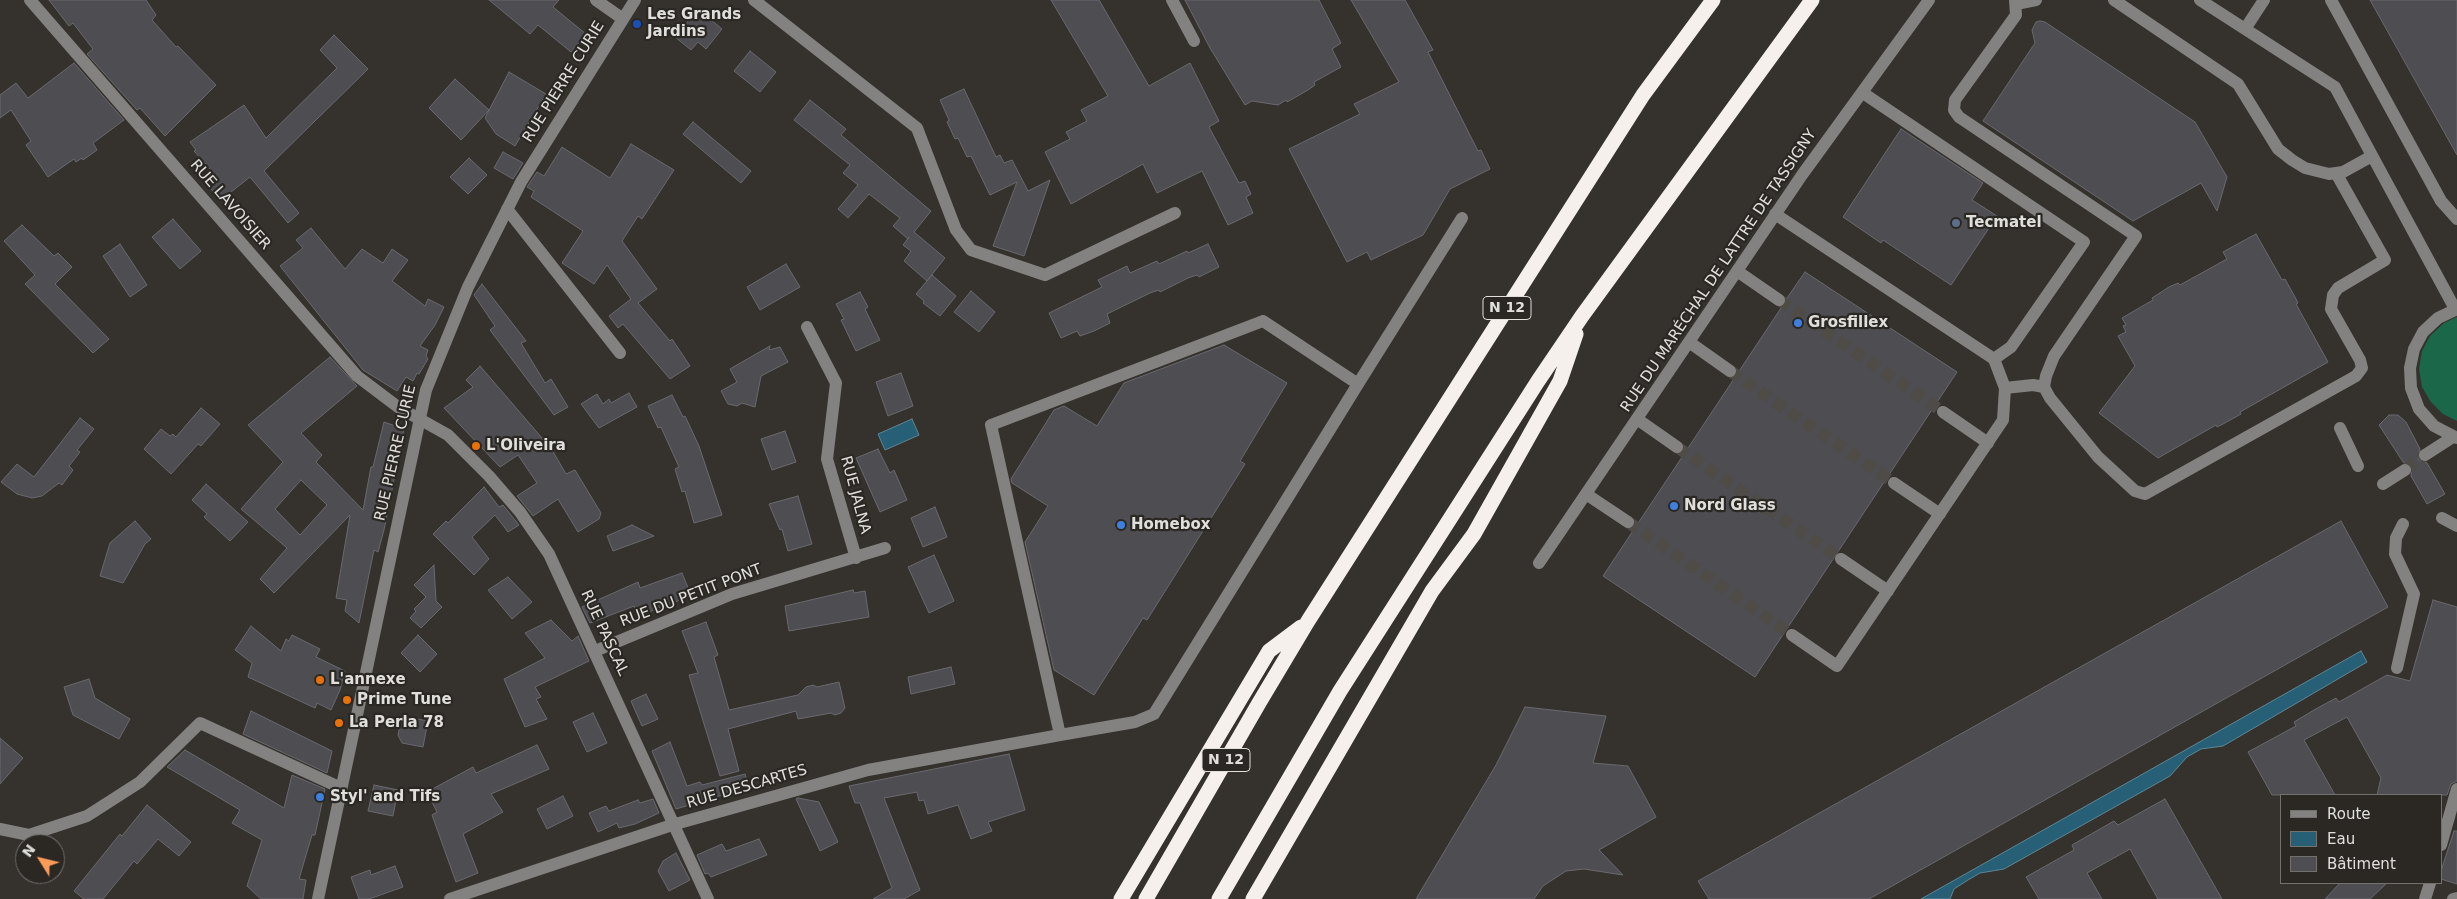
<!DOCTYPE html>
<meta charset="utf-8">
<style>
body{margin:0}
#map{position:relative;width:2457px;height:899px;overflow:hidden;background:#35322e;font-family:"DejaVu Sans",sans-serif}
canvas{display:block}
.legend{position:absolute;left:2280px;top:794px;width:162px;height:90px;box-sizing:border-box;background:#2b2824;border:1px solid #73716e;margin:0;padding:6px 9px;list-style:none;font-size:15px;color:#e0dfdc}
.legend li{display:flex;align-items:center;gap:10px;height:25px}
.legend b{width:25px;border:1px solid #73716e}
.north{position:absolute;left:15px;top:834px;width:50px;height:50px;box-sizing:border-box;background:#2b2824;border:1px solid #73716e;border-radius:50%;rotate:306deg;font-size:14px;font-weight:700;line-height:20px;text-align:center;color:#e0dfdc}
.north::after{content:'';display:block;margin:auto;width:18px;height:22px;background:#fe9b59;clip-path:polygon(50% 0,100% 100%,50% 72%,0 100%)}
</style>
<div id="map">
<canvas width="2457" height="899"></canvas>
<ul class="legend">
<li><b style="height:6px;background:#848280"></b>Route</li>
<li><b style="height:14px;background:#276076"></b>Eau</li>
<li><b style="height:14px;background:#4d4d52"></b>Bâtiment</li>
</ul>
<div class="north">N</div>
</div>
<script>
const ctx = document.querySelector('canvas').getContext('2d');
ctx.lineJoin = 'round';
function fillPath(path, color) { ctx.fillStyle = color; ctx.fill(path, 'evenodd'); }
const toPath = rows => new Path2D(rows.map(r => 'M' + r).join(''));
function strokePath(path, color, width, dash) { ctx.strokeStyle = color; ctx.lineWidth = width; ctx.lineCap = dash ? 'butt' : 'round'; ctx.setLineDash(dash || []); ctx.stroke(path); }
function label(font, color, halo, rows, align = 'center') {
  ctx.font = font + ' "DejaVu Sans",sans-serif'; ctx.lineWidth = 4.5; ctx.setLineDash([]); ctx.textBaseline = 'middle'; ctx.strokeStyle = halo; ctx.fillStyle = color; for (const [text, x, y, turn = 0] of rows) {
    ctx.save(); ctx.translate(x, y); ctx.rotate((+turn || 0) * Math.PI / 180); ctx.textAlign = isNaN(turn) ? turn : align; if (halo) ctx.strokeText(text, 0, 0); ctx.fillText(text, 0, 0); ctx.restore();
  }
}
const green = toPath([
 [2457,317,2457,421,2443,414,2431,402,2422,387,2419,369,2422,351,2430,336,2444,323]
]);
const water = toPath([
 [912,419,919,435,885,450,878,434,912,419],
 [2361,651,2367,662,2223,746,2201,749,2187,757,2170,776,2004,869,1980,873,1968,880,1954,889,1950,899,1921,899,2361,651]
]);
const building = toPath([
 [49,0,146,0,156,15,152,20,176,47,178,46,216,85,165,136,140,108,137,110,87,54,93,49,73,23,69,26,49,0],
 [489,0,559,0,553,7,586,34,571,52,538,25,530,34,489,0],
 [1051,0,1099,0,1149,86,1190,63,1219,121,1209,127,1239,183,1245,181,1251,194,1246,197,1253,213,1228,225,1202,171,1157,193,1143,164,1071,204,1045,152,1070,139,1066,132,1087,121,1081,110,1108,96,1051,0],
 [1185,0,1319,0,1341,43,1332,49,1341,67,1314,82,1315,85,1308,90,1287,102,1286,100,1278,105,1252,101,1245,105,1210,48,1185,0],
 [1351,0,1405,0,1433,50,1428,52,1478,151,1481,150,1490,169,1450,189,1423,235,1371,260,1367,252,1347,262,1289,149,1360,114,1354,104,1399,82,1351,0],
 [2370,0,2457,0,2457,155,2370,0],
 [698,9,722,29,706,49,698,42,691,50,675,37,698,9],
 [2040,21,2045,22,2195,122,2227,177,2217,211,2201,183,2133,221,1983,121,2035,43,2032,30,2036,22,2040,21],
 [334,35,368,69,264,171,299,213,288,223,250,177,221,200,208,186,218,178,194,151,196,150,190,142,244,105,266,138,337,68,320,50,334,35],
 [750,51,776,72,760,92,734,71,750,51],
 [74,63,124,120,93,143,97,150,83,160,82,158,76,162,74,159,48,177,26,145,31,141,11,110,0,118,0,95,16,83,28,98,74,63],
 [509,72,546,94,515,146,496,134,485,118,509,72],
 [455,79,489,110,461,140,429,108,455,79],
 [964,89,996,157,1000,155,1004,163,1012,160,1028,191,1050,180,1024,256,993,246,1017,182,990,195,971,156,967,157,958,138,955,139,947,122,949,120,940,100,964,89],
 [810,100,846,129,841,135,931,211,914,232,945,258,927,281,904,261,911,251,903,245,909,237,908,239,893,226,900,218,869,194,848,218,838,209,858,185,843,173,850,165,794,120,810,100],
 [693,122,751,171,741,183,683,134,693,122],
 [1901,129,1983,183,1972,200,1997,216,1951,285,1883,240,1881,243,1843,217,1901,129],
 [631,144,674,170,642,219,638,216,622,241,657,289,638,303,670,341,672,339,690,366,670,379,623,324,618,328,609,316,631,299,607,265,594,284,562,263,583,231,531,197,534,191,527,187,537,172,544,176,562,147,610,178,631,144],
 [503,152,523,163,513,179,494,168,503,152],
 [469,158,487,175,468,194,450,177,469,158],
 [173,219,201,251,180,269,152,237,173,219],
 [22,225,54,256,58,253,72,267,55,284,109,339,93,353,25,284,35,275,4,241,22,225],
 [311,228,345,269,362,249,383,263,392,249,408,260,392,281,425,306,428,299,444,307,435,325,420,346,428,350,426,356,428,359,419,374,417,373,413,381,406,377,397,391,363,370,280,266,303,248,296,240,311,228],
 [2256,234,2282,280,2285,279,2295,297,2298,303,2296,304,2328,362,2240,412,2241,414,2223,424,2217,427,2216,425,2158,458,2099,413,2135,366,2118,336,2126,332,2123,326,2126,325,2122,318,2153,300,2152,298,2169,287,2178,283,2180,285,2227,259,2223,252,2256,234],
 [120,244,147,285,130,297,103,256,120,244],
 [1208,244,1219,267,1199,277,1197,275,1188,278,1160,292,1159,290,1150,293,1107,314,1110,323,1094,331,1080,336,1077,331,1061,338,1049,313,1102,287,1098,280,1127,266,1130,273,1157,261,1159,264,1187,251,1188,253,1208,244],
 [786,264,800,287,760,310,747,287,786,264],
 [1805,272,1957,372,1755,677,1603,576,1781,308,1786,304,1787,298,1805,272],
 [932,275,956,296,940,316,923,303,924,301,916,294,932,275],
 [482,284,526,341,521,343,545,383,551,379,568,407,554,415,490,330,495,326,474,295,482,284],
 [971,291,995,312,979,332,954,312,971,291],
 [860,292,868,307,865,309,880,340,856,351,841,320,844,319,836,304,860,292],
 [1224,345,1287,383,1240,461,1245,464,1147,620,1143,618,1094,695,1054,670,1025,542,1048,506,1012,483,1011,479,1054,410,1064,406,1097,426,1124,383,1224,345],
 [770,346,769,350,780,347,788,362,761,376,755,407,742,403,737,406,728,404,721,391,737,382,730,369,770,346],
 [330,357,357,386,301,433,322,455,316,462,363,510,371,467,373,467,384,422,404,429,384,530,378,552,374,550,359,623,345,611,347,600,336,598,350,515,274,593,260,579,287,548,241,509,283,462,248,425,330,357],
 [301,480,327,505,300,535,275,509,301,480],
 [480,366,542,438,544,436,566,474,575,470,601,513,599,519,578,532,558,499,533,516,517,496,537,483,518,455,500,467,444,408,473,387,466,380,480,366],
 [901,373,913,406,888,416,876,382,901,373],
 [629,393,637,407,599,428,581,404,597,394,603,404,609,399,611,403,629,393],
 [672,395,683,417,685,416,699,446,722,515,694,523,685,491,682,492,675,469,679,467,661,427,658,428,648,406,672,395],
 [201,408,220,424,201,446,198,444,171,474,144,449,161,429,170,436,173,434,176,437,201,408],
 [2389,415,2398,415,2406,422,2420,449,2418,459,2422,462,2427,463,2445,494,2427,504,2411,476,2412,466,2408,463,2403,462,2379,425,2389,415],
 [80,418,94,429,77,450,80,452,69,466,73,470,62,485,59,483,42,496,32,498,17,494,1,482,17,464,34,477,80,418],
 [785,431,796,462,772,470,761,439,785,431],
 [878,449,890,473,894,470,907,500,880,512,856,458,878,449],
 [206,484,248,522,230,541,204,517,207,514,192,500,206,484],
 [484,487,499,507,503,505,519,525,508,532,495,515,472,537,489,559,474,575,433,534,446,521,448,523,484,487],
 [798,496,812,544,788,551,782,529,780,530,769,504,798,496],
 [935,507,947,537,923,547,911,518,935,507],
 [135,521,151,539,145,544,123,583,100,576,110,543,135,521],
 [2341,521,2388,607,1869,899,1709,899,1698,881,2341,521],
 [632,525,654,536,613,551,607,536,632,525],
 [934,555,954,601,929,613,908,567,934,555],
 [434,565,436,601,442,607,421,628,410,618,416,611,414,609,426,597,414,585,434,565],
 [682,573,689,590,681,593,683,599,638,616,634,606,590,623,582,607,638,582,640,588,682,573],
 [508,577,532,602,512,619,488,590,508,577],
 [853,590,854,593,865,591,869,617,789,631,785,606,853,590],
 [2433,600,2457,607,2457,781,2451,784,2447,795,2377,795,2381,778,2347,717,2304,740,2335,795,2272,795,2248,752,2296,726,2294,722,2314,710,2336,698,2339,702,2387,675,2410,681,2433,600],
 [551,620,572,641,578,636,589,661,535,687,541,697,536,699,547,719,525,727,504,679,545,658,525,633,551,620],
 [706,622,718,655,714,657,729,710,798,695,806,687,813,685,817,687,839,682,845,708,841,713,835,715,831,713,798,719,796,711,728,729,739,771,720,776,689,675,698,673,682,631,706,622],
 [251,626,281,651,286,639,289,641,292,635,320,649,316,657,345,671,340,690,331,710,317,703,315,708,248,677,252,663,235,650,251,626],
 [418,635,437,654,420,672,401,653,418,635],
 [951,667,955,684,911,694,908,677,951,667],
 [89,679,95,698,130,719,119,739,73,715,64,687,89,679],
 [646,694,658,719,642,726,631,701,646,694],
 [1525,707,1606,716,1593,763,1628,766,1656,817,1599,850,1623,875,1584,869,1566,871,1543,886,1534,899,1416,899,1496,765,1525,707],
 [251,711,332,751,327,773,243,734,251,711],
 [593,713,607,743,587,752,573,722,593,713],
 [402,716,428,721,423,747,402,743,398,735,402,716],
 [0,738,23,758,0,784,0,738],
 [670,742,687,786,700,782,702,785,745,774,749,787,676,809,652,751,670,742],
 [537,745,549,769,491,794,503,812,463,834,478,873,456,882,432,815,437,812,427,792,473,767,476,773,537,745],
 [185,750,284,808,292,775,325,789,315,835,312,835,299,879,306,880,303,899,261,899,247,886,262,840,232,823,240,810,167,767,185,750],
 [1009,754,1025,810,988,822,992,831,971,839,958,805,928,814,924,800,919,801,917,792,884,798,920,890,904,899,873,899,892,888,860,803,855,803,849,786,1009,754],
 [374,785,398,790,393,816,368,811,374,785],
 [563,796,573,816,547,829,537,809,563,796],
 [798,798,819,802,838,842,820,851,796,799,798,798],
 [2165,799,2222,899,2158,899,2130,849,2087,873,2102,899,2039,899,2026,877,2074,850,2072,845,2114,821,2118,825,2165,799],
 [638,800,640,803,653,799,659,813,635,824,619,828,617,823,598,832,589,813,606,806,609,811,638,800],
 [147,805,191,842,179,856,158,839,137,864,134,861,103,899,84,899,74,891,120,834,122,836,147,805],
 [2454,831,2457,831,2457,884,2441,879,2441,871,2454,831],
 [759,839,767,855,711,877,708,873,705,874,697,855,722,844,726,851,759,839],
 [676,853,690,880,669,891,658,871,663,861,676,853],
 [395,866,403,887,369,899,359,899,351,877,370,870,371,875,395,866],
 [2340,883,2387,883,2370,899,2325,899,2340,883]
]);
const minorTunnel = toPath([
 [1779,300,1943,412],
 [1730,371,1894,483],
 [1677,447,1841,559],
 [2405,470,2425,455],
 [1628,522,1792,635]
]);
const minor = toPath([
 [30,0,357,376,398,407,448,435,489,476,520,512,549,554,708,899],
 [596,0,623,19],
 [754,0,917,128,956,230,971,250,1045,275,1175,213],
 [1172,0,1194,41],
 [2015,0,2016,15,1955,100,1954,110,1959,117,2136,236,2054,356,2046,376,2044,387,2050,398,2098,457,2135,491,2145,494,2356,376,2362,368,2360,360,2331,309,2333,295,2338,288,2385,260,2336,173],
 [2114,0,2238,84,2278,149,2292,160,2305,168,2329,174,2343,172,2372,156],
 [2200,0,2335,87,2455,309],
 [2331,0,2441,201,2457,219],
 [2016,4,2036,0],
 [2245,29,2264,0],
 [1863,93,2084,242,2011,347,1994,359],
 [507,209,620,353],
 [1775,214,1994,359,2005,388,2003,420,1837,666,1792,635],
 [1737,271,1779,300],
 [2457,309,2438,318,2423,332,2414,349,2410,368,2411,388,2419,409,2434,426,2457,438],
 [1263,321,1358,384,1154,714,1135,722,1060,735,991,425,1263,321],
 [807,327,836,383,827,459,856,558],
 [1689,342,1730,371],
 [1358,384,1462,218],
 [2005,388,2033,385,2044,387],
 [1943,412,1988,443],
 [1637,419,1677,447],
 [2340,428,2358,466],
 [2425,455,2453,437],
 [1894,483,1940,514],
 [2383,484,2405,470],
 [1586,494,1628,522],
 [2442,518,2457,526],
 [1841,559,1888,591],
 [1539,563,1802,175,1929,0],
 [595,651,732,594,885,548],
 [2397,668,2414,594,2395,554,2396,538,2403,524],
 [0,829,29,835,87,816,140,782,200,723,341,788],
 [2441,845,2457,789],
 [318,899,426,390,468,287,521,182,635,0],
 [450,899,672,825,868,770,1060,735],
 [2425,899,2430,883],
 [2453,899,2457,898]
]);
const highway = toPath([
 [1121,899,1269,651,1301,627],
 [1146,899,1259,703,1308,621,1643,95,1713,0],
 [1219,899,1340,691,1538,381,1582,316,1812,0],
 [1253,899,1432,591,1474,534,1560,381,1576,334]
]);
const markers = [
 [637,24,5,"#1a4fb4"],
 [1956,223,5,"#5c6f8a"],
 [1798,323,5,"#3f7fe0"],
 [476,446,5,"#e8710a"],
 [1674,506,5,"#3f7fe0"],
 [1121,525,5,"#3f7fe0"],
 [320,680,5,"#e8710a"],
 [347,700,5,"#e8710a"],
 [339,723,5,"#e8710a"],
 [320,797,5,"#3f7fe0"]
];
const shields = [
 [1507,308,48],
 [1226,760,48]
];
const shieldNames = [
 ["N 12",1507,308],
 ["N 12",1226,760]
];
const poiNames = [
 ["Les Grands",647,15],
 ["Jardins",647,32],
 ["Tecmatel",1966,223],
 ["Grosfillex",1808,323],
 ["L'Oliveira",486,446],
 ["Nord Glass",1684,506],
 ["Homebox",1131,525],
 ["L'annexe",330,680],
 ["Prime Tune",357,700],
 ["La Perla 78",349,723],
 ["Styl' and Tifs",330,797]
];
const streetNames = [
 ["RUE PIERRE CURIE",564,82,-58],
 ["RUE LAVOISIER",230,205,49],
 ["RUE DU MARÉCHAL DE LATTRE DE TASSIGNY",1719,271,-56],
 ["RUE PIERRE CURIE",396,453,-77],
 ["RUE JALNA",855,495,75],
 ["RUE DU PETIT PONT",691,596,-21],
 ["RUE PASCAL",604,633,65],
 ["RUE DESCARTES",747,787,-16]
];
fillPath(green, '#1b674a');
fillPath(water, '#276076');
strokePath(water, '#5e8695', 1);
fillPath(building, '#4d4d52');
strokePath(building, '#69696e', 1);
strokePath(minorTunnel, '#4f4c48', 12, [12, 6]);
strokePath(minor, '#848280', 12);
strokePath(highway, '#f6f0ec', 15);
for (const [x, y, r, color] of markers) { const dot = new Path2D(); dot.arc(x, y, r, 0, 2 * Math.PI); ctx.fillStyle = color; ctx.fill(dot); strokePath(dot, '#2b2824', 2); }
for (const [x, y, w] of shields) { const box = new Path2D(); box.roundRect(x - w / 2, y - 11.5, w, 23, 4); ctx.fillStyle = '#2b2824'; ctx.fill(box); strokePath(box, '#e0dfdc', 1); }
label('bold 14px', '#e0dfdc', null, shieldNames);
label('bold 15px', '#e0dfdc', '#2b2824', poiNames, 'left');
label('15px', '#e0dfdc', '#2b2824', streetNames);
</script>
